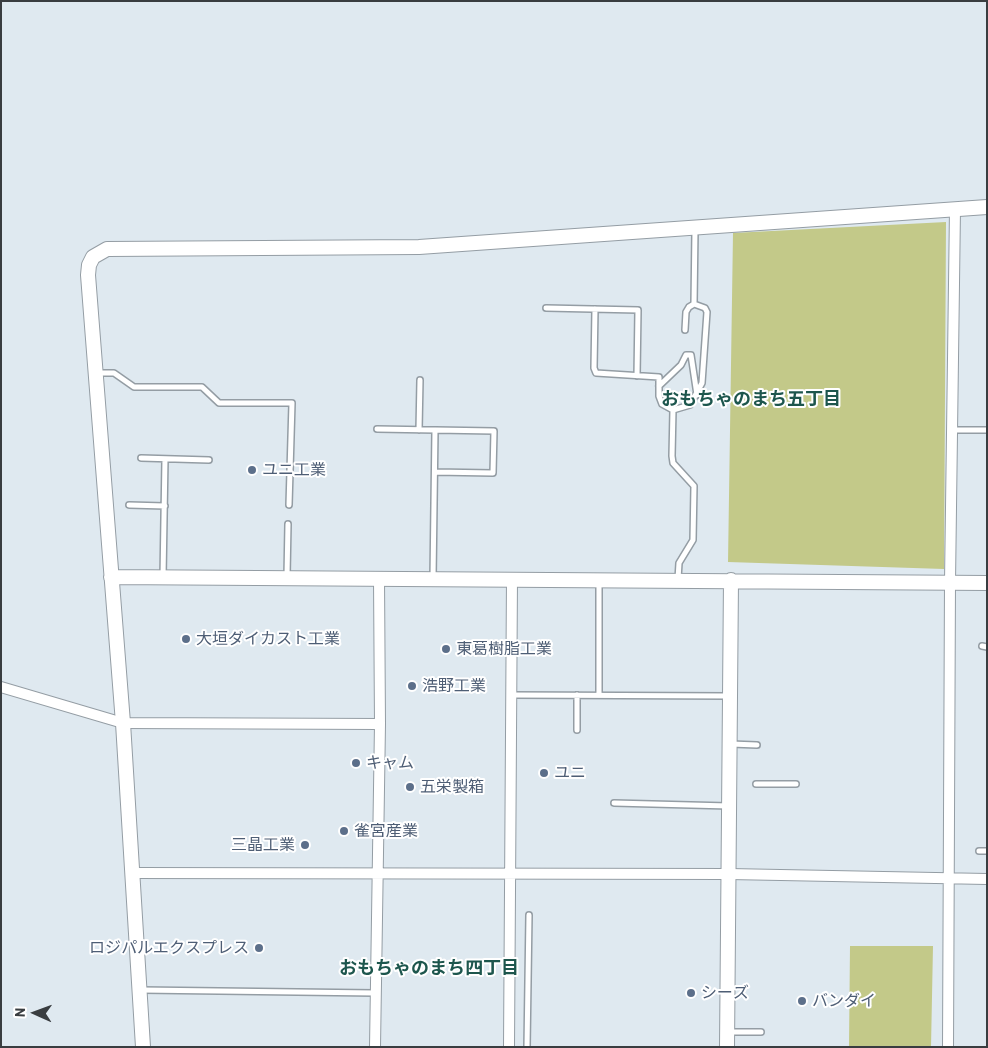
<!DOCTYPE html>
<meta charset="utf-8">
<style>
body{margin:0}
#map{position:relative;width:988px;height:1048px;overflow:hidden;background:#dfe9f0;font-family:Barlow,sans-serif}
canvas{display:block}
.frame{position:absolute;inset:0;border:2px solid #393d40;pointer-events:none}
.north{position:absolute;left:10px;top:988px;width:50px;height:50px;-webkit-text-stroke:4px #fff;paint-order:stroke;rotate:272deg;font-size:14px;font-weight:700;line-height:20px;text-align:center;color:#393d40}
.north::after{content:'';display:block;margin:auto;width:18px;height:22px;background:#393d40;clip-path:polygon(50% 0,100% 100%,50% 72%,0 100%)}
</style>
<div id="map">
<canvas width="988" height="1048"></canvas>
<div class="frame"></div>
<div class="north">N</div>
</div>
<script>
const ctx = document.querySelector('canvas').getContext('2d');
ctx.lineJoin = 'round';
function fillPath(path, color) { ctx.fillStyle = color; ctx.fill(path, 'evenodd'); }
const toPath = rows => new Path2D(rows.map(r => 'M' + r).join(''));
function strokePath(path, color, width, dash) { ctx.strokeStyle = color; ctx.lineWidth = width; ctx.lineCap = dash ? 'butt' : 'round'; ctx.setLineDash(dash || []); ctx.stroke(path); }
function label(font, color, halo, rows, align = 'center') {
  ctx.font = font + ' Barlow,"Noto Sans JP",sans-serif'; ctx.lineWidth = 4; ctx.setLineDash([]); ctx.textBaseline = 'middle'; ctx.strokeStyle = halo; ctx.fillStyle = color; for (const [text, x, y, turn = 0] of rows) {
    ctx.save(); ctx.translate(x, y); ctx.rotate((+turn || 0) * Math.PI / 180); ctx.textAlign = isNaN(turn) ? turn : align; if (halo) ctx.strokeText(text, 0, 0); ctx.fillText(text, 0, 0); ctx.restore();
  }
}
const green = toPath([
 [946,222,944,569,728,562,733,233],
 [850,946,933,946,931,1047,849,1047]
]);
const lane = toPath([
 [694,304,695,230],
 [546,308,638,310,637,376],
 [595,309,594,368,596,373,659,377,659,396,662,404,673,410,672,456,673,463,694,486,693,540,679,563,678,579],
 [96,373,114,373,134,387,202,387,219,403,292,403,289,505],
 [659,386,681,365,686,355,691,355,697,395],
 [673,410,690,405,702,383,707,312,705,308,694,304,689,307,686,312,685,330],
 [377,429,494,431,493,473,435,472],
 [419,430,420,380],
 [952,430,987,430],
 [141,458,209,460],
 [129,505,165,506],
 [287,576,288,524],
 [163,577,165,459],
 [433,578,435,430],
 [982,646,987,647],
 [512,695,729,696],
 [599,695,599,581],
 [577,730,577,695],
 [731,744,757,745],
 [756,784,796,784],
 [614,803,729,806],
 [979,851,987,851],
 [141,990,375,993],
 [729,1032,761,1032],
 [527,1047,529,915]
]);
const street = toPath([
 [1,687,123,723,380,724],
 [133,873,729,874,987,879],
 [375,1047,380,724,379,579],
 [509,1047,512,578],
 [948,1047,950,582,955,209]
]);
const secondary = toPath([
 [111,577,987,583],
 [143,1047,123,723,88,275,89,265,93,257,107,249,419,247,987,207],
 [727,1047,731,580]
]);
const markers = [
 [252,470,5,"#5c6f8a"],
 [186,639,5,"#5c6f8a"],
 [446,649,5,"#5c6f8a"],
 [412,686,5,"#5c6f8a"],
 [356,763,5,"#5c6f8a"],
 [544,773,5,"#5c6f8a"],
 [410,787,5,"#5c6f8a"],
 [344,831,5,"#5c6f8a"],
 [305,845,5,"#5c6f8a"],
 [259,948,5,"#5c6f8a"],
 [691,993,5,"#5c6f8a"],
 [802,1001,5,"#5c6f8a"]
];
const serviceNames = [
 ["ユニ工業",262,470],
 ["大垣ダイカスト工業",196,639],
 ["東葛樹脂工業",456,649],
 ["浩野工業",422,686],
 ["キャム",366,763],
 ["ユニ",554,773],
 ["五栄製箱",420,787],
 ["雀宮産業",354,831],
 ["三晶工業",295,845,"right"],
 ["ロジパルエクスプレス",249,948,"right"],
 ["シーズ",701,993],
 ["バンダイ",812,1001]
];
const neighbourhoodNames = [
 ["おもちゃのまち五丁目",751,399],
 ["おもちゃのまち四丁目",429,968]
];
fillPath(green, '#c3c989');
strokePath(lane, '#949da4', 8);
strokePath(street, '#949da4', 12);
strokePath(secondary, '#949da4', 16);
strokePath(lane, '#fff', 5);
strokePath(street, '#fff', 10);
strokePath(secondary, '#fff', 14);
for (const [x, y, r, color] of markers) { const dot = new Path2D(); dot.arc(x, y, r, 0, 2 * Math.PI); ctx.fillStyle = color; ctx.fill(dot); strokePath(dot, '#fff', 2); }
label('16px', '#4e5e75', '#fff', serviceNames, 'left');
label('bold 18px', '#1d564d', '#fff', neighbourhoodNames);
</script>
